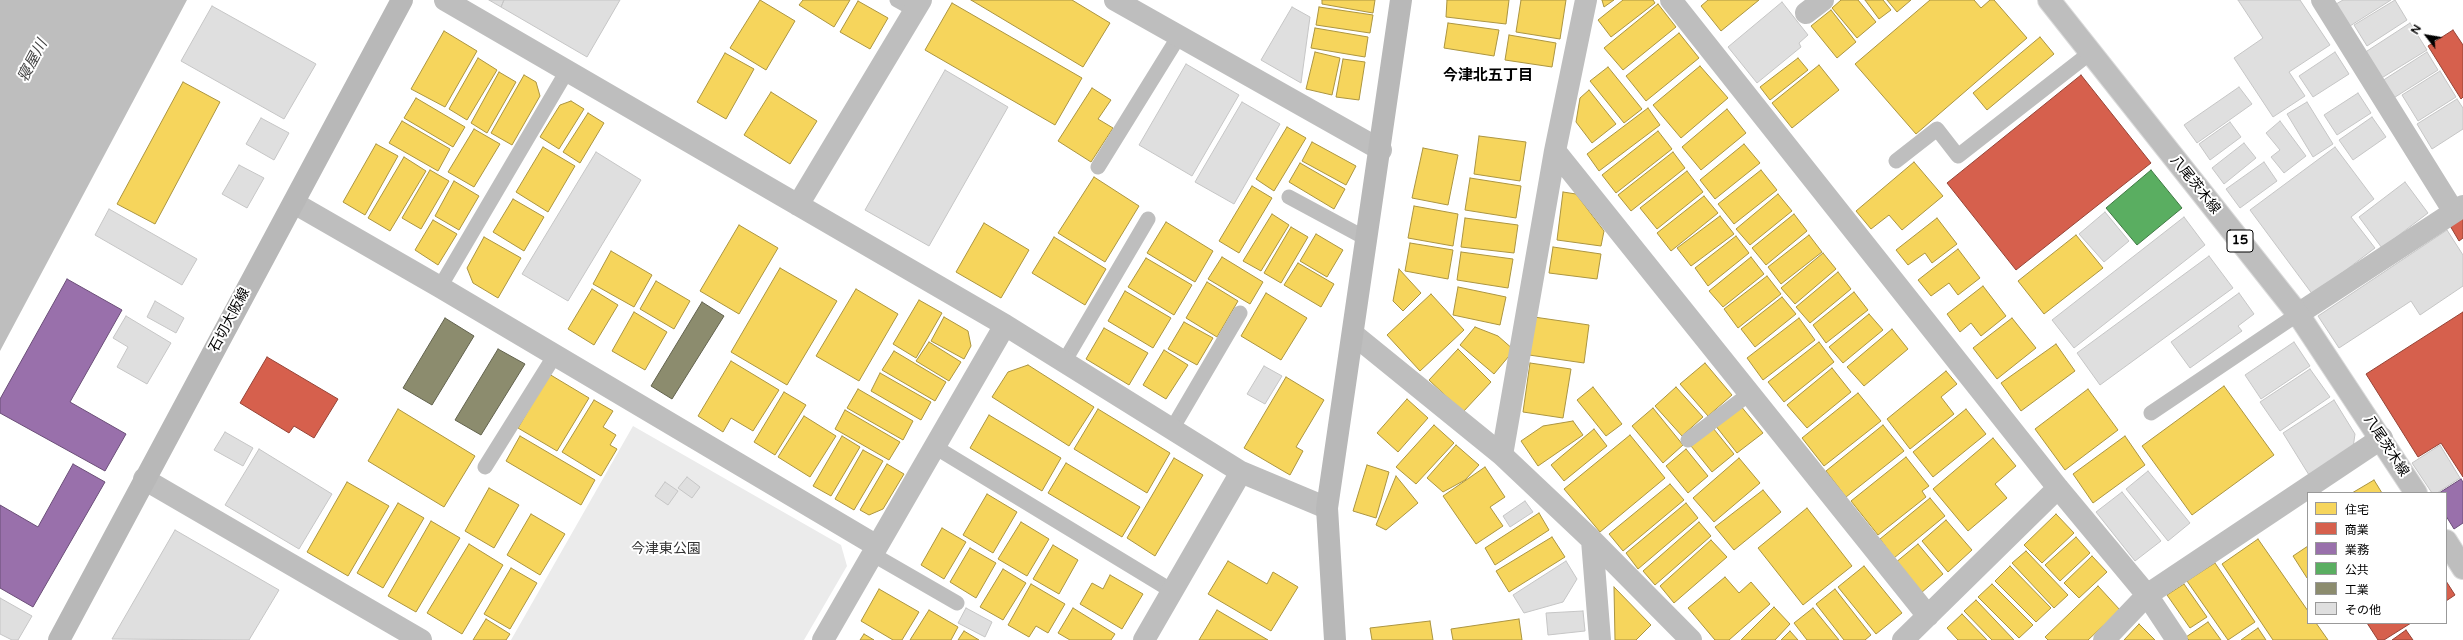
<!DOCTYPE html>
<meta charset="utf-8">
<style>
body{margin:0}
#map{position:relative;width:2463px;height:640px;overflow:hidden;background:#fff;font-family:"Varela Round","Noto Sans JP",sans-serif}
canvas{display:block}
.legend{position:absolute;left:2307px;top:492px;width:140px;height:132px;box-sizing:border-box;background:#fff;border:1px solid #999;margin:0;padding:5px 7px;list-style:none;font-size:12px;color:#000}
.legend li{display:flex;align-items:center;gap:8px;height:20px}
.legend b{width:20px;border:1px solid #999}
.north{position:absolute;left:2407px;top:16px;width:40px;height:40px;-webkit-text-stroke:3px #fff;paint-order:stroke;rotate:301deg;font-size:11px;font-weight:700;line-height:16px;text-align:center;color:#000}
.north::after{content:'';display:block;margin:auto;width:14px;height:18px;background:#000;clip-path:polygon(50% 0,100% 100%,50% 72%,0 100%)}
</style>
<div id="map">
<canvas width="2463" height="640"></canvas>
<ul class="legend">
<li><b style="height:11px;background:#f6d55c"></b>住宅</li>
<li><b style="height:11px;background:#d6604d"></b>商業</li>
<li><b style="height:11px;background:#9970ab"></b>業務</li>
<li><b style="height:11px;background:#5aae61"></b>公共</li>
<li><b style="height:11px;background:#8c8c6e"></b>工業</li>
<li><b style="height:11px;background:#dfdfdf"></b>その他</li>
</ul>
<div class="north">N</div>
</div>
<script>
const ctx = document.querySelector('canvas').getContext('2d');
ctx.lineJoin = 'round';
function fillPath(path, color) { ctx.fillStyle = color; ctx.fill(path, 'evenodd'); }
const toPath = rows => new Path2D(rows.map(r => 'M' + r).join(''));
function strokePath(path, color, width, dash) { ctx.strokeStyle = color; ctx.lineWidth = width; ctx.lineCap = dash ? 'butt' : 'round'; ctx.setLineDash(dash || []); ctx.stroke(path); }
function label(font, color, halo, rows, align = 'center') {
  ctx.font = font + ' "Varela Round","Noto Sans JP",sans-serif'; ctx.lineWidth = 4; ctx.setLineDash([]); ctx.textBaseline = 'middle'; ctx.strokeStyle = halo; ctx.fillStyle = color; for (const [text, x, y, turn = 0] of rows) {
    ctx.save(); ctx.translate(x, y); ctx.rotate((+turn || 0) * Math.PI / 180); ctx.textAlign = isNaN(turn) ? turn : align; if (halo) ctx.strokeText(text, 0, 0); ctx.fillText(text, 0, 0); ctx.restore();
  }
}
const green = toPath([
 [633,426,841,545,847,566,804,640,511,640]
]);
const water = toPath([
 [0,0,187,0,0,351]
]);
const homes = toPath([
 [760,0,795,21,766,70,730,48,760,0],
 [803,0,850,0,834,27,799,5,803,0],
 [971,0,1072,0,1110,23,1083,67,971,0],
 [1322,0,1375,0,1373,13,1322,4,1322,0],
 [1447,0,1509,0,1506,24,1446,17,1447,0],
 [1521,0,1566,0,1560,39,1516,32,1521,0],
 [1602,0,1614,0,1604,7,1602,0],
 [1623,0,1653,0,1655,3,1611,37,1598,20,1623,0],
 [1708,0,1759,0,1721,31,1701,6,1708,0],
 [1841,0,1858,0,1876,22,1857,38,1832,8,1841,0],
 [1865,0,1883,0,1891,10,1879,19,1865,0],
 [1887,0,1911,0,1897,12,1887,0],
 [1930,0,1974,0,1981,8,1990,0,1994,0,2027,38,1916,134,1855,64,1930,0],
 [858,1,888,18,870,49,840,32,858,1],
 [952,3,1082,78,1055,125,925,50,952,3],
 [1658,4,1676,27,1623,70,1604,48,1658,4],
 [1319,7,1373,15,1370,33,1316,25,1319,7],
 [1831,10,1856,42,1837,58,1811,26,1831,10],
 [1448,23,1499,30,1494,56,1444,48,1448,23],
 [1315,28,1368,37,1365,57,1311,48,1315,28],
 [444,31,477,51,445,107,411,89,444,31],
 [1679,33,1699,58,1646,101,1626,76,1679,33],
 [1509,35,1556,43,1552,67,1505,60,1509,35],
 [2040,37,2054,54,1987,110,1973,93,2040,37],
 [1315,52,1340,58,1332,95,1306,89,1315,52],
 [725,53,754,69,726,119,697,102,725,53],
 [478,58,497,70,467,120,449,109,478,58],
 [1798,58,1808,70,1770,100,1760,87,1798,58],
 [1343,59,1365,62,1359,100,1336,97,1343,59],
 [1819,65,1839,90,1792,128,1772,103,1819,65],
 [1700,66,1728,98,1681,138,1653,105,1700,66],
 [1608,67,1642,109,1624,123,1590,81,1608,67],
 [499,72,516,82,487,133,471,123,499,72],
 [524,75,536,82,540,96,512,145,491,133,524,75],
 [183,82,220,102,155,224,117,204,183,82],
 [1092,88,1111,100,1098,119,1113,128,1091,162,1058,141,1092,88],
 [1589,90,1616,124,1592,143,1576,122,1580,98,1589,90],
 [771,92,817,121,790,164,744,135,771,92],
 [416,98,465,127,453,147,404,118,416,98],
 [571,101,584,109,559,149,540,137,560,105,571,101],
 [1648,108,1660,125,1599,171,1587,154,1648,108],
 [1727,109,1746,133,1701,170,1682,147,1727,109],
 [588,113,604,123,580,163,563,152,588,113],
 [402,121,450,149,438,171,389,143,402,121],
 [1287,127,1306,138,1274,191,1256,179,1287,127],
 [474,129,500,144,474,187,448,172,474,129],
 [1658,131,1672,149,1616,193,1602,175,1658,131],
 [1479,136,1526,142,1520,181,1474,174,1479,136],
 [1312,142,1356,166,1346,185,1302,161,1312,142],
 [376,144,398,156,365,215,343,202,376,144],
 [1744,144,1760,163,1715,199,1700,180,1744,144],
 [543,147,575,166,548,212,516,192,543,147],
 [1423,148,1458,155,1448,205,1412,198,1423,148],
 [1673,152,1685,168,1631,211,1618,195,1673,152],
 [404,157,426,171,390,231,368,218,404,157],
 [1914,162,1943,196,1902,230,1889,215,1871,229,1856,211,1914,162],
 [1300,163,1345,189,1334,209,1289,182,1300,163],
 [430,170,449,181,421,229,402,218,430,170],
 [1761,170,1777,190,1734,224,1718,204,1761,170],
 [1687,171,1703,192,1657,229,1640,208,1687,171],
 [1094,177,1139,206,1105,262,1058,233,1094,177],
 [1470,178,1521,186,1516,218,1465,210,1470,178],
 [454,181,479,196,459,230,435,216,454,181],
 [1252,186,1272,198,1239,253,1219,241,1252,186],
 [1563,192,1576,194,1604,231,1601,246,1557,240,1563,192],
 [1778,194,1792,211,1750,245,1736,229,1778,194],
 [1704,196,1718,213,1671,251,1657,233,1704,196],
 [513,199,544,217,524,251,493,232,513,199],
 [1414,206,1458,214,1453,246,1408,238,1414,206],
 [1272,214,1289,225,1261,271,1243,261,1272,214],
 [1794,214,1807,231,1766,265,1752,248,1794,214],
 [1720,216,1734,234,1691,266,1677,248,1720,216],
 [1465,218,1518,225,1514,253,1461,247,1465,218],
 [1937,218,1957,244,1932,263,1925,253,1908,265,1896,250,1937,218],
 [433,220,457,234,438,265,415,250,433,220],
 [1166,222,1213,251,1195,282,1147,253,1166,222],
 [984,223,1029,250,1001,298,956,272,984,223],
 [739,225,778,248,739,314,700,291,739,225],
 [1291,227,1308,237,1281,283,1264,273,1291,227],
 [1316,234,1343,250,1327,277,1300,261,1316,234],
 [1809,235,1822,252,1781,284,1768,267,1809,235],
 [2076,235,2103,268,2044,314,2018,281,2076,235],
 [1736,236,1749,253,1708,286,1695,268,1736,236],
 [484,237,521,258,498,298,473,283,467,268,484,237],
 [1054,237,1106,269,1085,305,1032,273,1054,237],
 [1410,243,1453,250,1448,279,1405,271,1410,243],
 [1553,247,1601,254,1597,279,1549,273,1553,247],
 [1958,249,1980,278,1958,295,1949,283,1931,296,1918,280,1958,249],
 [611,251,652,275,634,307,593,284,611,251],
 [1461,252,1513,259,1508,288,1457,280,1461,252],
 [1823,253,1836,269,1795,304,1781,288,1823,253],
 [1222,257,1263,282,1250,304,1208,279,1222,257],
 [1751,257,1764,274,1723,307,1709,291,1751,257],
 [1146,258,1192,285,1174,315,1128,287,1146,258],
 [1298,263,1334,284,1321,307,1284,285,1298,263],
 [780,268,837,301,787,385,731,352,780,268],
 [1399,269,1421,293,1403,311,1393,301,1399,269],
 [1838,272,1851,289,1810,323,1796,307,1838,272],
 [1767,276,1781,294,1738,328,1724,309,1767,276],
 [656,281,690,301,674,329,640,309,656,281],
 [1207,282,1238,301,1217,337,1186,318,1207,282],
 [1983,286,2006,316,1981,336,1971,323,1960,332,1947,314,1983,286],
 [1458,287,1506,297,1500,325,1453,315,1458,287],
 [592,289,618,305,594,345,568,329,592,289],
 [856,289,898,314,859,381,816,356,856,289],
 [1125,291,1171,318,1153,348,1108,321,1125,291],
 [1854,292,1868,310,1826,343,1813,325,1854,292],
 [1266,293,1307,318,1281,360,1241,336,1266,293],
 [1431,294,1464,330,1420,371,1387,335,1431,294],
 [1782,297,1796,314,1755,347,1741,329,1782,297],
 [919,300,942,313,916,358,893,344,919,300],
 [634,312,667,332,645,370,612,351,634,312],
 [1869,314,1883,330,1843,363,1829,347,1869,314],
 [944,317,968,331,971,346,964,359,931,341,944,317],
 [1534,317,1589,325,1584,363,1529,355,1534,317],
 [1799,318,1815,340,1763,380,1747,358,1799,318],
 [2012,318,2036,348,1997,379,1973,348,2012,318],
 [1184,322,1213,338,1197,365,1168,349,1184,322],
 [1475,327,1498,336,1514,350,1494,374,1460,345,1475,327],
 [1104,328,1148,353,1129,385,1086,359,1104,328],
 [1892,329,1908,349,1864,386,1847,367,1892,329],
 [929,342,961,362,949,381,916,361,929,342],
 [1819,342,1834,362,1784,402,1768,382,1819,342],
 [2056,344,2075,371,2021,411,2001,383,2056,344],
 [1458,349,1491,382,1463,412,1429,380,1458,349],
 [1164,350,1188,365,1166,399,1143,385,1164,350],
 [894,351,946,382,935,401,882,370,894,351],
 [731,361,779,390,753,431,731,418,723,432,698,416,731,361],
 [1530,363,1571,369,1563,418,1523,412,1530,363],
 [1705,363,1732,395,1708,416,1680,384,1705,363],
 [1028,365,1094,407,1069,446,992,397,1008,372,1028,365],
 [1832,368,1851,392,1807,428,1787,405,1832,368],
 [1946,371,1957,384,1941,397,1954,414,1910,449,1887,419,1946,371],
 [880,373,931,402,921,420,871,391,880,373],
 [549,374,589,398,557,451,518,428,549,374],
 [1286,377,1324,400,1296,447,1303,451,1290,475,1244,448,1286,377],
 [2224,386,2274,455,2192,515,2142,446,2224,386],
 [1593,387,1622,424,1606,436,1577,400,1593,387],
 [1676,387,1703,417,1682,436,1655,406,1676,387],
 [858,389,913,421,903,440,847,408,858,389],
 [2088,389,2118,430,2065,470,2035,429,2088,389],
 [784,392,806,405,775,455,754,442,784,392],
 [1858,393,1881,421,1824,466,1802,438,1858,393],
 [1407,399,1428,418,1398,452,1377,433,1407,399],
 [594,400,613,411,603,427,616,435,610,445,617,449,601,476,562,452,594,400],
 [1740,405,1763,433,1737,453,1715,425,1740,405],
 [1653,408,1683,445,1663,463,1632,426,1653,408],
 [398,409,475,456,444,507,368,461,398,409],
 [1098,409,1170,453,1147,493,1074,449,1098,409],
 [1966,409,1986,434,1933,477,1913,452,1966,409],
 [845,410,900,442,889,460,835,429,845,410],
 [989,415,1061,458,1042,491,970,448,989,415],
 [804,416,836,436,810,477,778,457,804,416],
 [1573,421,1583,435,1538,466,1521,441,1543,426,1573,421],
 [1434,425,1454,443,1416,484,1396,467,1434,425],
 [1883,425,1904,451,1846,497,1826,471,1883,425],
 [1713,428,1734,454,1712,472,1691,446,1713,428],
 [1594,429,1607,446,1564,481,1551,465,1594,429],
 [1630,435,1665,478,1600,532,1564,489,1630,435],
 [520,436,595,480,581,505,506,461,520,436],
 [842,436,860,447,831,496,813,486,842,436],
 [2125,436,2145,465,2093,503,2073,474,2125,436],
 [1993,438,2016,466,1995,484,2007,498,1968,531,1933,489,1993,438],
 [1456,445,1479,465,1465,480,1443,492,1427,478,1456,445],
 [1686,449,1708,476,1688,493,1666,466,1686,449],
 [863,450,883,461,854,510,835,499,863,450],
 [1906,457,1929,486,1922,491,1926,497,1878,535,1851,501,1906,457],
 [1174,458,1203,475,1155,556,1127,538,1174,458],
 [1739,458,1760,483,1714,522,1693,498,1739,458],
 [1066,463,1140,507,1122,537,1048,493,1066,463],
 [887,464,904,474,883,509,869,515,860,510,887,464],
 [1367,465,1389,472,1376,518,1353,511,1367,465],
 [1485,467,1505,497,1490,507,1503,526,1476,544,1443,496,1485,467],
 [1396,476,1418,503,1386,530,1376,525,1396,476],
 [2374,480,2382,493,2352,493,2374,480],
 [347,482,389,506,348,576,307,552,347,482],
 [1670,484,1684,500,1623,551,1609,534,1670,484],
 [489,488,519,505,494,548,465,531,489,488],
 [1763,490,1781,512,1734,550,1715,527,1763,490],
 [987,494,1017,512,993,553,963,535,987,494],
 [1930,498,1945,516,1894,558,1880,539,1930,498],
 [398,503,424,518,383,588,357,573,398,503],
 [1686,503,1698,518,1638,569,1626,553,1686,503],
 [1807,508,1852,566,1803,605,1758,548,1807,508],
 [1539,513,1549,530,1495,565,1485,548,1539,513],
 [531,514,565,534,540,575,507,555,531,514],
 [2056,514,2074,533,2042,563,2024,545,2056,514],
 [1946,520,1972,550,1948,572,1922,541,1946,520],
 [431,521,460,538,416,612,388,596,431,521],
 [1021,522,1049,539,1027,576,998,559,1021,522],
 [1699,522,1711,536,1655,585,1643,571,1699,522],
 [942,528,966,542,944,579,921,565,942,528],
 [1552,537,1565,557,1509,592,1496,571,1552,537],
 [2076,537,2090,553,2060,581,2045,565,2076,537],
 [2258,539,2308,611,2308,623,2316,623,2328,640,2273,640,2222,564,2258,539],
 [1711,540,1727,557,1674,603,1660,586,1711,540],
 [469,544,503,565,462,634,427,613,469,544],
 [1918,544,1943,574,1921,593,1895,563,1918,544],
 [1053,545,1078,560,1059,594,1033,579,1053,545],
 [2308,546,2308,577,2307,578,2293,556,2308,546],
 [970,548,996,563,976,598,950,582,970,548],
 [2026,551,2068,595,2054,608,2012,563,2026,551],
 [2092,556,2107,572,2079,598,2064,583,2092,556],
 [1228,561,1267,584,1273,572,1298,587,1271,631,1208,594,1228,561],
 [2215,563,2255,622,2228,640,2187,581,2215,563],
 [1864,566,1902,613,1876,634,1838,587,1864,566],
 [2010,566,2051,608,2036,622,1995,581,2010,566],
 [511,568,537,583,510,629,484,614,511,568],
 [1003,569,1026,583,1003,620,980,607,1003,569],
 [1110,575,1143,594,1122,629,1080,604,1092,583,1103,589,1110,575],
 [1725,577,1739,593,1751,582,1770,604,1729,640,1715,640,1688,608,1725,577],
 [1031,584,1065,604,1048,633,1036,626,1029,637,1008,625,1031,584],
 [1992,584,2033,625,2019,638,1978,597,1992,584],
 [2184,584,2207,617,2190,628,2167,595,2184,584],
 [2098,586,2120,610,2088,640,2048,640,2045,637,2098,586],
 [1614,587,1651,625,1636,640,1615,640,1614,587],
 [879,589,919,612,902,640,893,640,861,621,879,589],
 [1835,589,1871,635,1865,640,1844,640,1816,604,1835,589],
 [1976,600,2014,640,1992,640,1964,611,1976,600],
 [1774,607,1790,624,1775,640,1741,640,1774,607],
 [1073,608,1115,634,1111,640,1070,640,1058,633,1073,608],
 [1813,608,1839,640,1807,640,1794,623,1813,608],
 [929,610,958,627,951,640,910,640,929,610],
 [1217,610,1268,640,1199,640,1217,610],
 [1962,614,1987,640,1958,640,1947,628,1962,614],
 [486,619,510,634,506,640,473,640,486,619],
 [1519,619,1522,640,1453,640,1451,629,1519,619],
 [1430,621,1433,640,1372,640,1370,628,1430,621],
 [2208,622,2221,640,2189,640,2186,637,2208,622],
 [2139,624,2155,640,2124,640,2139,624],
 [2258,628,2266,640,2241,640,2258,628],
 [964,631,979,640,958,640,964,631],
 [1790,631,1798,640,1781,640,1790,631],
 [864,634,874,640,860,640,864,634]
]);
const shops = toPath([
 [2453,30,2463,45,2463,97,2461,99,2428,46,2453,30],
 [2081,75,2151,163,2016,270,1947,183,2081,75],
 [2463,214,2463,238,2459,241,2449,224,2463,214],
 [2463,312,2463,477,2441,443,2418,457,2366,374,2463,312],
 [267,357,338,399,314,438,294,426,289,433,240,403,267,357],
 [2446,581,2455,595,2446,601,2446,581],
 [2367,623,2411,623,2384,640,2378,640,2367,623],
 [2406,630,2413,640,2392,640,2406,630]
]);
const offices = toPath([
 [67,279,122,310,70,402,126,434,105,471,0,413,0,399,67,279],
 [73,464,105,482,33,607,0,588,0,505,38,527,73,464],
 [2461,479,2463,482,2463,523,2454,529,2446,516,2446,493,2439,493,2461,479]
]);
const public = toPath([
 [2151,170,2182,208,2137,245,2106,208,2151,170]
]);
const industry = toPath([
 [702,302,724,316,672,399,651,386,702,302],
 [445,318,474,336,432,405,403,388,445,318],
 [498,349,525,364,481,435,455,420,498,349]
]);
const building = toPath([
 [489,0,504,0,501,7,489,0],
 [504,0,620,0,587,57,501,7,504,0],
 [2238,0,2300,0,2330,45,2289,72,2305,96,2273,117,2234,58,2263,38,2238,0],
 [2343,0,2391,0,2350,26,2336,4,2343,0],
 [2395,0,2407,20,2367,46,2354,25,2395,0],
 [1782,2,1808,35,1799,43,1801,47,1757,83,1728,47,1782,2],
 [212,6,316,64,284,119,181,61,212,6],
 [1292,7,1310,17,1301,83,1261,60,1292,7],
 [2410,23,2427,50,2380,79,2364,53,2410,23],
 [2335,52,2349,74,2313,97,2299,76,2335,52],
 [2427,52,2438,70,2392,99,2382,81,2427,52],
 [1186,64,1239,95,1192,176,1139,145,1186,64],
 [945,70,1008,107,929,246,865,210,945,70],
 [2440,71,2456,97,2418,121,2402,95,2440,71],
 [2239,87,2252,104,2197,143,2184,125,2239,87],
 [2358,93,2371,113,2337,135,2324,115,2358,93],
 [2457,99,2463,108,2463,129,2432,149,2417,124,2457,99],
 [1242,102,1280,124,1234,204,1195,182,1242,102],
 [2307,102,2333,144,2313,157,2287,114,2307,102],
 [2372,117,2386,137,2353,160,2339,140,2372,117],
 [261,118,289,133,274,160,246,144,261,118],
 [2280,121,2306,156,2284,173,2271,157,2280,150,2266,133,2280,121],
 [2230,122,2241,137,2210,160,2199,144,2230,122],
 [2244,143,2256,158,2224,184,2212,168,2244,143],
 [2335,147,2374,199,2351,217,2375,248,2313,295,2250,210,2335,147],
 [596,152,641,180,568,301,522,274,596,152],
 [2264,162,2277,181,2240,208,2226,189,2264,162],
 [239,165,264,178,247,208,222,194,239,165],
 [2405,182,2428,213,2382,248,2359,217,2405,182],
 [109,209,197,259,182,285,95,235,109,209],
 [2105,212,2129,241,2104,262,2079,234,2105,212],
 [2184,217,2205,245,2074,348,2052,320,2184,217],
 [2447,230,2463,255,2463,286,2420,315,2411,301,2339,348,2318,316,2447,230],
 [2209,256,2233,288,2100,385,2077,353,2209,256],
 [2239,293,2254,314,2238,326,2242,331,2190,368,2171,342,2239,293],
 [155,301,184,318,176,333,147,317,155,301],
 [126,316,171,343,147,384,117,367,128,347,113,338,126,316],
 [2294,342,2310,366,2261,399,2245,375,2294,342],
 [1264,366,1282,376,1265,404,1247,394,1264,366],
 [2310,369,2330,397,2280,431,2260,402,2310,369],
 [2334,400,2355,434,2353,448,2309,475,2283,433,2334,400],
 [225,432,253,448,243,466,214,450,225,432],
 [2440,445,2460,478,2437,493,2432,493,2412,463,2440,445],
 [259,449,332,494,299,549,225,505,259,449],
 [2148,471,2190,523,2168,541,2126,489,2148,471],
 [687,477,700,487,692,498,678,488,687,477],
 [665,482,678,491,668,505,655,496,665,482],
 [2122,492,2161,541,2135,561,2096,512,2122,492],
 [1525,501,1533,512,1510,527,1503,516,1525,501],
 [175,530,279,590,249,640,112,639,175,530],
 [1566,561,1577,579,1563,602,1524,613,1513,595,1566,561],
 [0,598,32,616,18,640,12,640,0,634,0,598],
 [966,608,992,622,985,637,958,623,966,608],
 [1583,611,1585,631,1548,635,1546,613,1583,611]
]);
const lane = toPath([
 [897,0,915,10],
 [1896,161,1937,129,1958,156,2090,53],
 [1098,167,1179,36],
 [1289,197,1367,239],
 [440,287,567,71],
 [1064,362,1148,219],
 [2151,413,2298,314],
 [1172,429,1240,313],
 [1688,440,1749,394],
 [935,447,1172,591],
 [485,467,555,355],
 [872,554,957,603]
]);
const street = toPath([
 [445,0,1005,325,1241,472,1144,640],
 [1115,0,1381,150],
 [1586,0,1555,151,1502,455,1592,540,1600,640],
 [1671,0,2058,488,2147,595,2177,640],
 [2322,0,2454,212],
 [1806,13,1823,0],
 [1555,151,1928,616],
 [294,203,440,287,877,546],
 [798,205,921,0],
 [2298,314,2463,206],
 [1353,334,1502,455],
 [1241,472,1327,508],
 [144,479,421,640],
 [1592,540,1691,640],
 [823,640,1005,325],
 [1903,640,2058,488],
 [2104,640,2147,595,2382,438]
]);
const secondary = toPath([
 [59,640,402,0],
 [1335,640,1327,508,1401,0]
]);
const primary = toPath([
 [2049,0,2298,314,2416,493],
 [2446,541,2463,568]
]);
const shields = [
 [2240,241,26]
];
const shieldNames = [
 ["15",2240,241]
];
const streetNames = [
 ["八尾茨木線",2195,185,51],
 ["石切大阪線",230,320,-62],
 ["八尾茨木線",2386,446,57]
];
const parkNames = [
 ["今津東公園",666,549]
];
const waterNames = [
 ["寝屋川",33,61,-62]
];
const neighbourhoodNames = [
 ["今津北五丁目",1488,76]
];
fillPath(green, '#ebebeb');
fillPath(water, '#bebebe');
fillPath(homes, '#f6d55c');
strokePath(homes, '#ac9540', 1);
fillPath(shops, '#d6604d');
strokePath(shops, '#964336', 1);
fillPath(offices, '#9970ab');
strokePath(offices, '#6b4e78', 1);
fillPath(public, '#5aae61');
strokePath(public, '#3f7a44', 1);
fillPath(industry, '#8c8c6e');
strokePath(industry, '#62624d', 1);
fillPath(building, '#dfdfdf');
strokePath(building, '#c6c6c6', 1);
strokePath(primary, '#dbdbdb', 24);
strokePath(lane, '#bebebe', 15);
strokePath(street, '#bebebe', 22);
strokePath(secondary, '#b8b8b8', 22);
strokePath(primary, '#bebebe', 22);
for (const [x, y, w] of shields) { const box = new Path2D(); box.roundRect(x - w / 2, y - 11, w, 22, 3); ctx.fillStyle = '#fff'; ctx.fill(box); strokePath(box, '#000', 1); }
label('bold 13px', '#000', null, shieldNames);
label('14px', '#000', '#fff', streetNames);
label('14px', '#323232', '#fff', parkNames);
label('italic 15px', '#434343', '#fff', waterNames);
label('bold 15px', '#000', '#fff', neighbourhoodNames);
</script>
